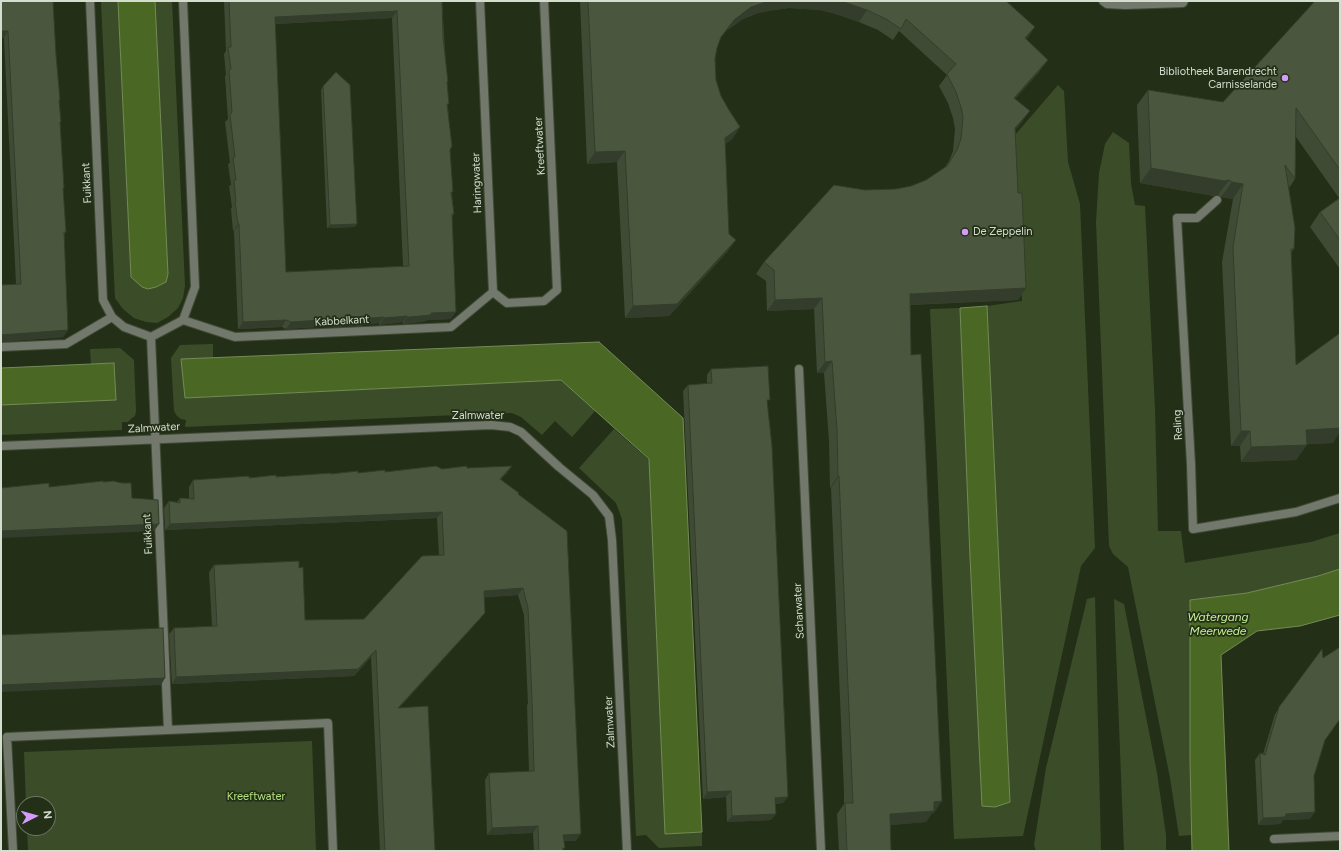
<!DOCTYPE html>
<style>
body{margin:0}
#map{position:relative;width:1341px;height:852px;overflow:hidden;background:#242f18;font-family:Figtree,sans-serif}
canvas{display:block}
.frame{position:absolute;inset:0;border:2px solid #d5ddcf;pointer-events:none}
.north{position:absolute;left:16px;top:796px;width:40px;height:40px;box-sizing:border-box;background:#242f18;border:1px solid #6b7561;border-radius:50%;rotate:84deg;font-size:11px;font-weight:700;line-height:16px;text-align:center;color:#d5ddcf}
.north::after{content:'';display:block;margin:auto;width:14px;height:18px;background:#d39cfc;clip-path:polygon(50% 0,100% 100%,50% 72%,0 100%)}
</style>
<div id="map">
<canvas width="1341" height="852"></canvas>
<div class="frame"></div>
<div class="north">N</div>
</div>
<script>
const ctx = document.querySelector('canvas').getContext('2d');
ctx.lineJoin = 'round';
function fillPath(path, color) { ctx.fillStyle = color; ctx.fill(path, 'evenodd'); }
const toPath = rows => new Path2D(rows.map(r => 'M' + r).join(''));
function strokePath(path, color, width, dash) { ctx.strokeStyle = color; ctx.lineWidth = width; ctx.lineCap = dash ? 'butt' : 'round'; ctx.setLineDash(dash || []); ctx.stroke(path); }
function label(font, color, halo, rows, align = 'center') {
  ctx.font = font + ' Figtree,sans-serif'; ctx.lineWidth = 3.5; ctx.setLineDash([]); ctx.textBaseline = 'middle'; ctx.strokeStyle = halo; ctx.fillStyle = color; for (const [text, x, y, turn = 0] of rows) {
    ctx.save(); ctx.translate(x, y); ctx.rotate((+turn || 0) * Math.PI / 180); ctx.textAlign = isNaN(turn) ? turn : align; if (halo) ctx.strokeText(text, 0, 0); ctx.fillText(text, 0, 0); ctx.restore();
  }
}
const green = toPath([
 [101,1,118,1,131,277,168,274,155,1,172,1,185,286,183,298,178,308,168,317,157,323,146,322,134,318,123,309,115,298],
 [1058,85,1064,91,1068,162,1080,204,1095,548,1081,566,1023,836,954,839,930,309,960,308,970,557,982,805,995,807,1010,801,987,306,1022,301,1015,135],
 [1113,132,1129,143,1131,184,1135,205,1145,206,1155,409,1158,531,1181,531,1185,563,1311,542,1340,533,1340,569,1318,576,1247,593,1190,600,1190,760,1192,835,1179,836,1170,778,1128,567,1113,554,1109,546,1096,222,1099,173,1105,144],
 [213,344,213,358,181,360,185,398,561,380,595,411,572,437,555,421,542,435,521,417,512,413,503,413,185,427,186,420,181,419,177,416,174,411,171,358,180,345],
 [120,348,134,360,136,411,135,416,131,419,128,422,122,422,122,430,1,435,1,405,115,400,114,363,91,364,90,349],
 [614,429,649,460,665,834,702,832,702,846,659,848,646,835,636,836,622,519,616,503,579,468],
 [1095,597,1101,851,1036,851,1034,845,1046,768,1087,599],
 [1114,599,1124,604,1157,773,1166,835,1166,851,1124,851],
 [312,741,316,851,28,851,27,828,48,828,48,804,26,804,24,752]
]);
const water = toPath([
 [118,1,155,1,168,274,166,282,156,287,148,289,142,287,131,277,118,1],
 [987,306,1010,802,995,807,982,806,970,557,960,308,987,306],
 [599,342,683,418,702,832,665,834,649,459,561,380,185,398,181,359,599,342],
 [114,363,116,400,1,405,1,368,114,363],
 [1340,569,1340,615,1300,626,1257,631,1221,655,1229,851,1192,851,1190,760,1190,600,1247,593,1318,576,1340,569]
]);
const street = toPath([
 [90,1,103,300,112,317,124,327,151,337,183,320,195,287,183,1],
 [480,1,493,292,507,303,544,301,557,290,544,1],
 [1103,1,1107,4,1125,5,1183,3,1184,1],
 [1217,200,1197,218,1177,218,1191,464,1193,529,1296,512,1340,498],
 [183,320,235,337,451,327,493,292],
 [151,337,168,730],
 [1,347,66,344,112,317],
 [799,369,821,851],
 [1,446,491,425,510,427,521,432,559,467,593,495,609,516,612,540,627,851],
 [1274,839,1340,836],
 [13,851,7,737,328,723,333,851]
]);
const wall = toPath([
 [1,1,56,55,64,188,63,190,66,232,64,235,68,330,63,337,1,342,1,285,16,284,4,38],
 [224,1,442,1,447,84,452,194,454,214,452,217,451,319,427,320,426,321,405,324,403,324,403,322,379,325,379,323,356,326,356,325,333,327,333,326,286,329,282,327,238,329,234,231,233,231,231,209,232,207,229,186,231,185,228,164,230,163,225,122,228,119,225,76,226,75,224,54,226,51],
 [392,18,403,266,286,272,275,24],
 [580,1,1006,1,1026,39,1040,71,1015,99,1022,122,1015,130,1018,193,1026,288,1018,300,910,305,911,355,934,813,932,813,926,822,890,825,891,851,839,851,837,814,844,804,844,792,831,488,830,488,829,441,824,373,817,373,814,309,767,311,766,281,756,274,764,262,865,190,896,189,911,186,926,180,945,167,949,161,953,151,955,129,953,118,948,103,939,86,947,75,899,31,893,40,878,30,859,22,836,14,820,10,789,8,774,10,758,13,743,19,726,31,720,39,717,48,715,59,716,80,721,96,729,110,740,127,732,139,725,144,728,251,669,316,625,318,617,162,587,164],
 [1340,1,1340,269,1310,227,1320,212,1339,198,1296,137,1295,179,1289,188,1294,249,1291,253,1296,365,1333,443,1307,444,1296,460,1241,462,1240,446,1231,446,1222,262,1233,199,1221,197,1218,195,1214,196,1140,183,1137,105,1148,90,1223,102],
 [323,86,357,224,354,227,327,228,321,90],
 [711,369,767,403,783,803,775,804,771,820,727,822,726,797,703,799,683,391,688,385,707,384,707,375],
 [512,466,507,473,501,479,518,494,576,841,564,841,563,851,534,851,533,833,487,835,485,780,489,773,529,771,527,705,528,704,524,615,518,595,484,597,480,619,399,708,435,851,380,851,371,657,354,676,172,684,169,634,174,628,212,626,209,572,214,565,299,568,305,620,364,619,439,555,437,518,165,530,164,508,169,501,177,502,180,498,189,498,189,487,193,480],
 [1322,649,1324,741,1314,776,1310,819,1283,820,1280,824,1258,825,1255,760,1260,753,1263,754,1275,714]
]);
const shadedWall = toPath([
 [769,1,837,1,844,2,867,10,859,22,836,14,820,10,789,8,774,10,758,13,743,19,726,31,713,49,734,20,751,7],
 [397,11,392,18,270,24,275,17],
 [1035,27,1027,39,1017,50,1025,38],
 [1,31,8,31,4,38,1,38],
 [1048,60,1040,71,1006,109,1014,98],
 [1030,111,1022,122,1007,139,1015,128],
 [740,127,732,139,717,149,725,138],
 [625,151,617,162,587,164,595,152],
 [1151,168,1229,180,1218,195,1214,196,1140,183],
 [1232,182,1243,184,1233,199,1221,197],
 [238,224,239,224,234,231,233,231],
 [357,224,354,227,327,228,330,225],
 [736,240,728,251,669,316,625,318,633,306],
 [1026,288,1018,300,902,305,910,294],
 [822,298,814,309,767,311,775,300],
 [456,312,451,319,427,320,426,321,403,324,407,317,431,313],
 [407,316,403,322,379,325,384,318],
 [384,317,379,323,356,326,361,319],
 [361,318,356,325,333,327,337,320],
 [337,319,333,326,286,329,291,322],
 [286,320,282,327,238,329,243,322],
 [68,330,63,337,1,342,1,335],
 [832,361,824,373,817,373,825,362],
 [1340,421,1340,432,1333,443,1296,445,1306,430],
 [1241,431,1250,431,1240,446,1231,446],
 [1307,445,1296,460,1241,462,1251,447],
 [512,466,507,473,496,485,500,479],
 [838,476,839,476,831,488,830,488],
 [442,512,437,518,165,530,170,524],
 [159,524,154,531,1,538,1,531],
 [523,588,518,595,479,598,484,591],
 [485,613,480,619,393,714,398,708],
 [376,650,371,657,354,676,172,684,176,677],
 [165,678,161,685,1,692,1,685],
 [731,791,726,797,703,799,707,792],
 [788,797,783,803,771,804,775,798],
 [942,801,934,813,932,813,926,822,882,826,890,814,934,802],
 [1315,812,1310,819,1283,820,1280,824,1258,825,1263,818,1286,814],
 [776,814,771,820,727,822,732,816],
 [538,826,533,833,487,835,492,828],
 [581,834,576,841,559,841,563,835]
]);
const building = toPath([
 [1,1,53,1,56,55,60,100,59,100,61,122,60,122,64,188,63,188,66,232,64,232,68,330,1,335,1,285,21,284,8,31,1,31,1,1],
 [229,1,442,1,443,37,448,82,447,82,449,104,447,104,452,146,450,150,453,192,451,192,454,214,452,214,456,312,431,313,431,315,410,317,407,317,407,316,384,318,384,317,361,319,361,318,337,320,337,319,291,322,286,320,243,322,239,224,238,224,235,202,236,202,234,180,236,180,233,158,235,157,230,115,232,112,229,70,231,69,228,47,231,47,229,1],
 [397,11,409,266,286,272,275,17,397,11],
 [588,1,769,1,751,7,734,20,721,37,717,48,715,59,716,80,721,96,729,110,740,127,725,138,729,234,736,240,677,304,633,306,625,151,595,152,588,1],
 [837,1,1006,1,1035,27,1025,38,1048,60,1014,98,1030,111,1015,128,1018,193,1022,193,1026,288,910,294,911,355,921,354,942,801,934,802,934,811,890,814,891,851,847,851,845,803,853,803,839,476,838,476,837,430,832,361,825,362,822,298,775,300,774,270,764,262,834,185,865,190,896,189,911,186,926,180,947,166,957,150,961,139,963,117,961,107,956,92,947,74,956,64,906,19,901,29,886,19,867,10,844,2,837,1],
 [1315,1,1340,1,1340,170,1296,108,1295,179,1285,165,1295,228,1294,249,1291,249,1296,365,1340,333,1340,428,1306,430,1307,445,1251,447,1250,431,1241,431,1233,247,1243,184,1232,182,1229,180,1224,181,1151,168,1148,90,1223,102,1315,1],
 [336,72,350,85,357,224,330,225,323,86,336,72],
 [1340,198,1340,240,1320,212,1340,198],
 [768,366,770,400,767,400,772,446,788,797,775,798,776,814,732,816,731,791,707,792,688,385,712,383,711,369,768,366],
 [436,466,442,469,467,466,467,468,512,466,500,479,519,493,518,494,567,531,581,834,563,835,565,848,563,848,563,851,539,851,538,826,492,828,489,773,534,771,532,699,528,608,523,588,484,591,485,613,398,708,428,706,435,851,385,851,376,650,358,669,176,677,174,628,217,626,214,565,299,561,299,568,303,567,305,620,364,619,422,556,444,555,442,512,170,524,169,501,180,503,180,498,194,499,193,480,249,476,249,478,276,475,276,477,331,473,330,474,358,471,358,473,385,470,385,472,436,466],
 [103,481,103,482,113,481,122,483,131,483,132,498,158,500,159,524,1,531,1,488,49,483,49,487,103,481],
 [163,628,165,678,1,685,1,635,163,628],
 [1340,647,1340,719,1325,740,1314,776,1315,812,1286,814,1285,817,1263,818,1260,753,1265,755,1279,707,1322,649,1323,658,1340,647]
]);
const markers = [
 [1285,78,4,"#d39cfc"],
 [965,232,4,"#d39cfc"]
];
const poiNames = [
 ["Bibliotheek Barendrecht",1277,72],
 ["Carnisselande",1277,85],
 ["De Zeppelin",973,232,"left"]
];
const streetNames = [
 ["Kreeftwater",540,146,-93],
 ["Fuikkant",87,183,-93],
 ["Haringwater",477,183,-92],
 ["Kabbelkant",342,321,-3],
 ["Zalmwater",478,416],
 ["Reling",1178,425,-93],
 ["Zalmwater",154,428,-3],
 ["Fuikkant",148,534,-93],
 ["Scharwater",799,611,-93],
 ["Zalmwater",610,722,-93]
];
const parkNames = [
 ["Kreeftwater",256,797]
];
const waterNames = [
 ["Watergang",1218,617],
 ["Meerwede",1218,631]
];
fillPath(green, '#3b4d28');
fillPath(water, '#4a6824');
strokePath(water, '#748b57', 1);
strokePath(street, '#404b35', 10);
strokePath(street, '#72786c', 8);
fillPath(wall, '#404b35');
fillPath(shadedWall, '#343d2b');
fillPath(building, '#4a573e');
strokePath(building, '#343d2b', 1);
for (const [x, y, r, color] of markers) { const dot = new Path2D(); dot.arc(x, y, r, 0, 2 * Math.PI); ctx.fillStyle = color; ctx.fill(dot); strokePath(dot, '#242f18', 1.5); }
label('11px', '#d5ddcf', '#242f18', poiNames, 'right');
label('11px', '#d5ddcf', '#242f18', streetNames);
label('11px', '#b4e183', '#242f18', parkNames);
label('italic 12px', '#c5f394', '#242f18', waterNames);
</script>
